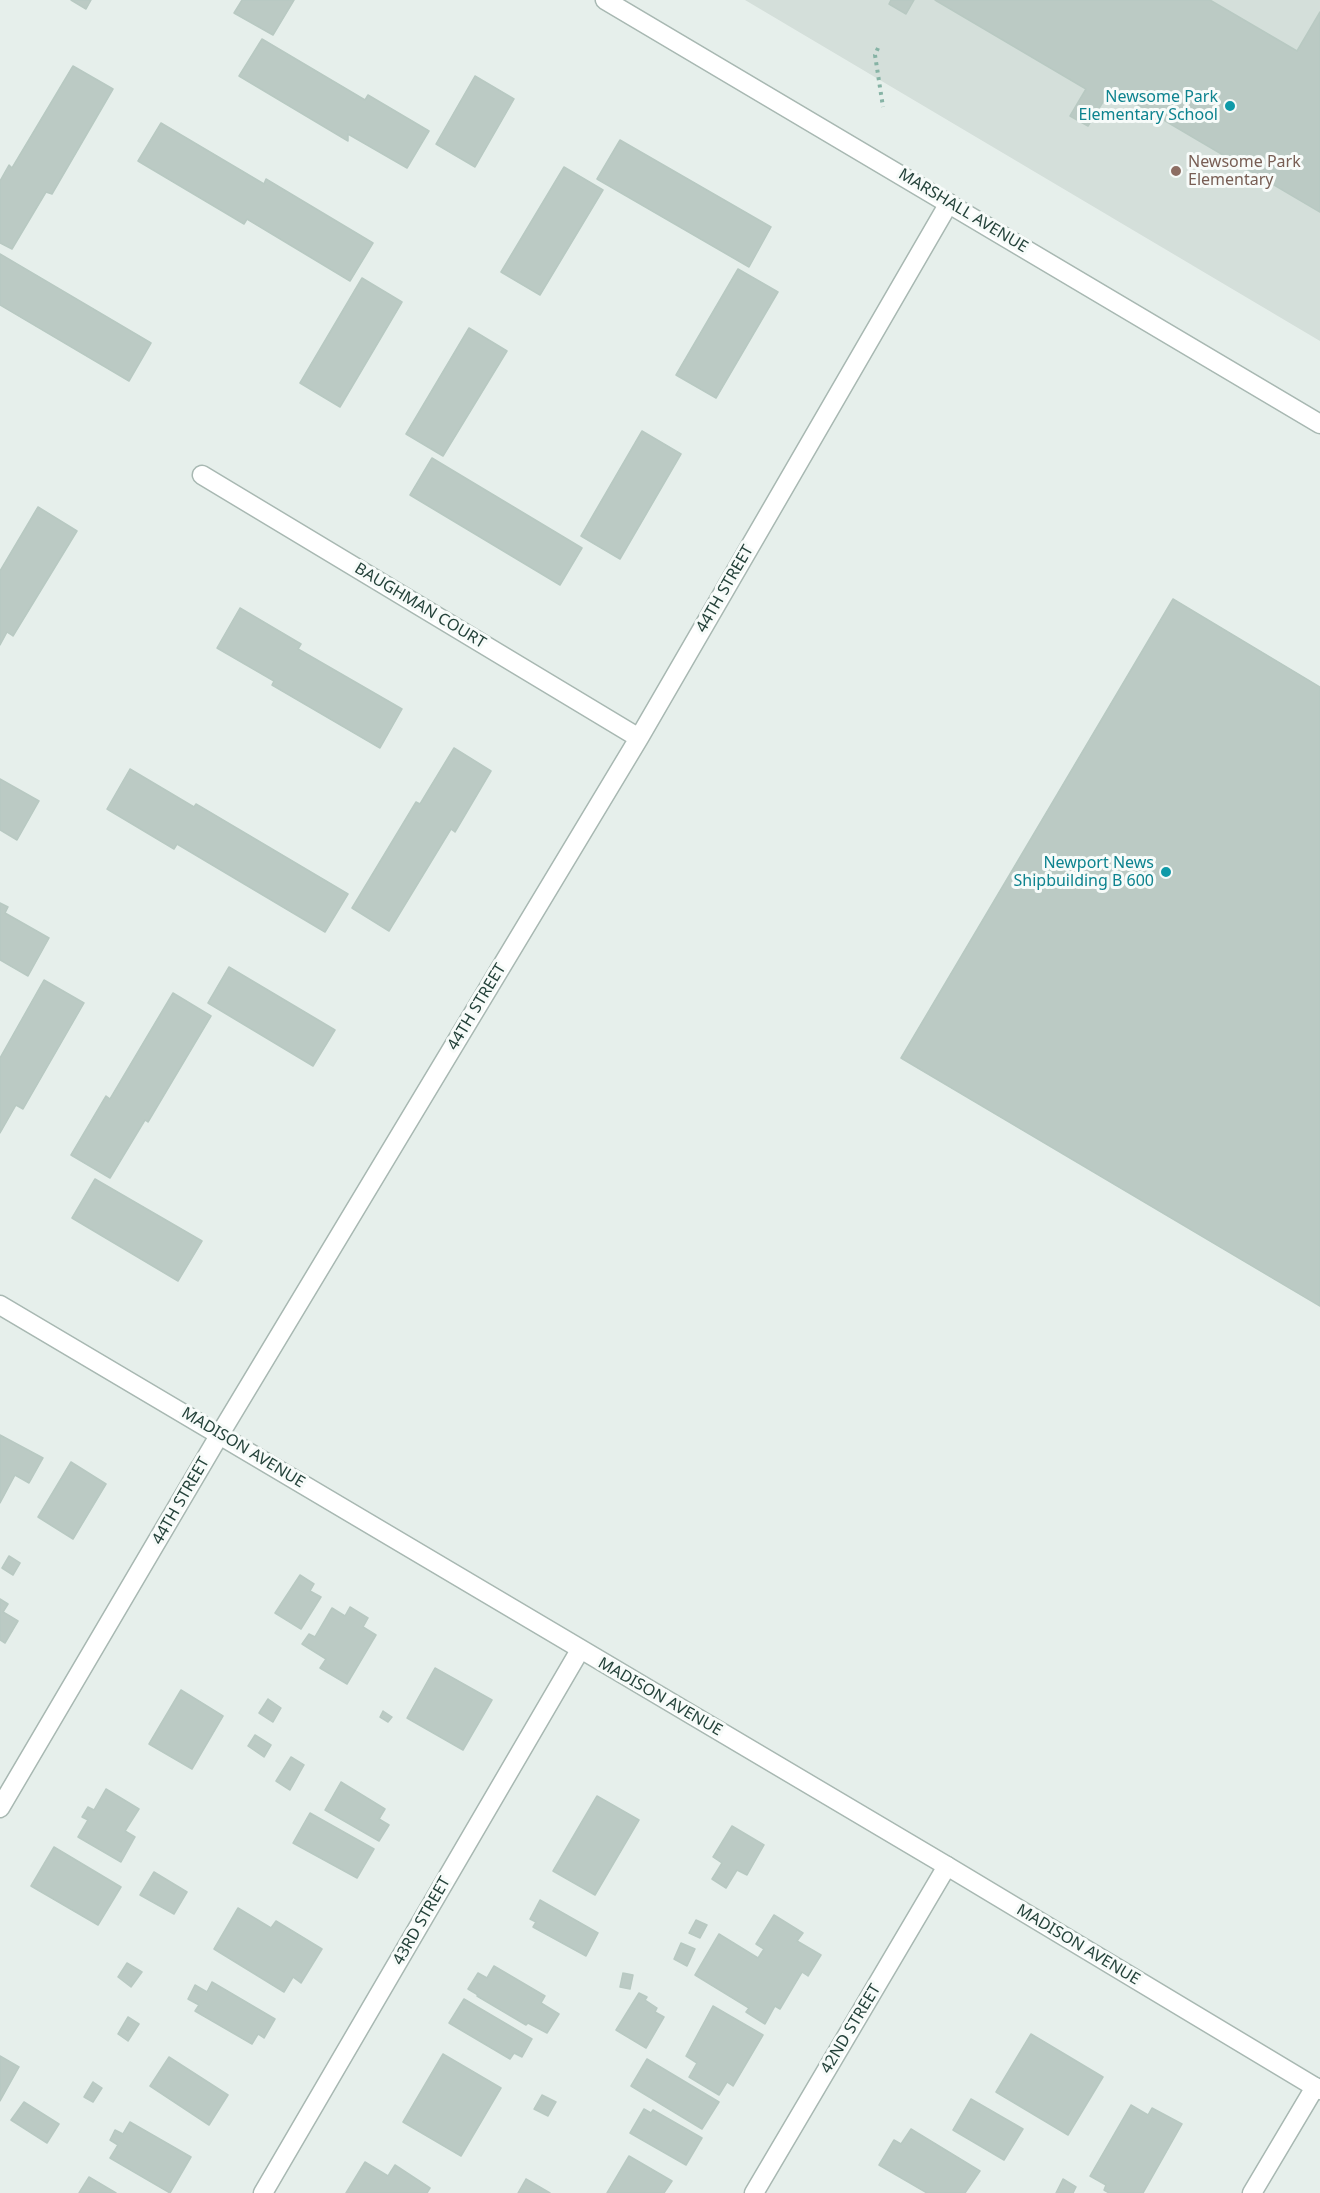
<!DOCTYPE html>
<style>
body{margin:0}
canvas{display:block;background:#e6efeb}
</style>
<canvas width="1320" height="2193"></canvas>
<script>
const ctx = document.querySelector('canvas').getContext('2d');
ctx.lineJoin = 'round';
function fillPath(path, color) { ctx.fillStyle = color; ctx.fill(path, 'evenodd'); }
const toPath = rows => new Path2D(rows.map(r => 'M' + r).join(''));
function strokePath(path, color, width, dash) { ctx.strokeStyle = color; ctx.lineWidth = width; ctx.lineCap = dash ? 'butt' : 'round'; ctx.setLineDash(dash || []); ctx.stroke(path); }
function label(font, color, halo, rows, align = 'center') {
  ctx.font = font + ' "Noto Sans",sans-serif'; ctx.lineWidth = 6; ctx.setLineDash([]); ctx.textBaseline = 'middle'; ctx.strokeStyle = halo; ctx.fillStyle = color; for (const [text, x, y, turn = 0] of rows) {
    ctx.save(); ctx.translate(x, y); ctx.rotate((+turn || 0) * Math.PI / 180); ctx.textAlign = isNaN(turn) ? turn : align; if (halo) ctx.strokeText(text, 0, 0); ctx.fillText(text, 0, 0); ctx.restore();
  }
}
const built = toPath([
 [745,0,1320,0,1320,341]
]);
const building = toPath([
 [71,0,91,0,86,9,71,0],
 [242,0,294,0,273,35,234,13,242,0],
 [891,0,914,0,906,14,889,4,891,0],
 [935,0,1210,0,1297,51,1320,12,1320,212,1111,89,1088,126,1070,116,1086,89,935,0],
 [262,39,365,100,368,95,429,131,407,168,348,134,348,141,239,76,262,39],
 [73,66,113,89,52,194,46,192,12,249,0,243,0,181,9,165,12,168,73,66],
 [475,76,514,99,475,167,436,144,475,76],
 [161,123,264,184,266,179,373,243,350,281,247,219,244,224,138,161,161,123],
 [620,140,771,227,749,267,597,179,620,140],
 [564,167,603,190,540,295,501,272,564,167],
 [0,254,151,343,129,381,0,305,0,254],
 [738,269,778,292,716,398,676,375,738,269],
 [362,278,402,302,340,407,300,383,362,278],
 [469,328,507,351,443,456,406,434,469,328],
 [642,431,681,454,620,559,581,536,642,431],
 [432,458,582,548,560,585,410,495,432,458],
 [38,507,77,531,13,636,7,632,0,645,0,571,38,507],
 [1173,599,1320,687,1320,1306,901,1058,1173,599],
 [240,608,301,644,298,649,402,709,380,748,272,685,274,681,217,648,240,608],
 [454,748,491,771,455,832,451,829,389,931,352,908,416,802,420,804,454,748],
 [130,769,194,807,196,804,348,894,325,932,177,844,174,849,107,809,130,769],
 [0,779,39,801,17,840,0,830,0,779],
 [0,903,8,907,5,913,49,938,28,976,0,960,0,903],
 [229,967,335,1030,313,1066,208,1003,229,967],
 [44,980,84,1003,23,1109,16,1105,0,1133,0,1058,44,980],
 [173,993,211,1016,148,1122,145,1120,110,1178,71,1155,106,1096,110,1099,173,993],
 [95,1179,202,1241,178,1281,72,1218,95,1179],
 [0,1435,43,1458,29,1483,15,1475,0,1503,0,1435],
 [71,1462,106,1484,73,1539,38,1517,71,1462],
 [9,1556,20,1563,13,1575,2,1568,9,1556],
 [300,1575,314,1584,310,1591,321,1597,301,1629,275,1613,300,1575],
 [0,1599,8,1604,3,1612,18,1621,5,1643,0,1640,0,1599],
 [350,1607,368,1618,363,1627,376,1635,347,1684,320,1668,326,1659,302,1644,309,1634,315,1637,332,1608,345,1616,350,1607],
 [435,1668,492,1700,463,1750,407,1718,435,1668],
 [181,1690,223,1716,192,1769,149,1744,181,1690],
 [268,1699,281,1708,273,1722,259,1713,268,1699],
 [383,1711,392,1717,388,1722,380,1717,383,1711],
 [255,1735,271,1745,264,1757,248,1746,255,1735],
 [291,1757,304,1765,290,1790,276,1781,291,1757],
 [341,1782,385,1809,379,1819,389,1825,379,1841,325,1810,341,1782],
 [106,1789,139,1809,125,1831,135,1837,121,1862,78,1837,88,1820,82,1817,88,1807,94,1810,106,1789],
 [597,1796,639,1820,595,1895,553,1871,597,1796],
 [310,1813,374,1849,357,1878,293,1843,310,1813],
 [732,1826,764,1845,747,1875,737,1870,726,1888,712,1879,722,1863,713,1857,732,1826],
 [54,1847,121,1887,98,1925,31,1886,54,1847],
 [154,1872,187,1892,174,1914,140,1895,154,1872],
 [540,1900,598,1933,586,1956,533,1927,536,1922,530,1919,540,1900],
 [238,1908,271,1928,276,1921,322,1949,301,1983,293,1977,284,1992,214,1949,238,1908],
 [774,1915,803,1933,797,1941,821,1955,808,1976,802,1972,780,2009,775,2006,765,2024,746,2012,749,2008,695,1975,719,1934,758,1958,764,1949,756,1944,774,1915],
 [696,1920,707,1925,700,1938,689,1933,696,1920],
 [681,1943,695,1949,687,1966,674,1959,681,1943],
 [127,1963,142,1972,131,1987,118,1977,127,1963],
 [494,1966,545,1996,541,2003,559,2014,547,2033,528,2023,526,2025,477,1996,478,1995,468,1989,478,1973,487,1978,494,1966],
 [623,1973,633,1975,630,1989,620,1987,623,1973],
 [212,1982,275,2019,264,2038,258,2034,252,2044,195,2011,199,2005,188,1999,195,1985,207,1992,212,1982],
 [639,1993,647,1997,645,2000,657,2008,655,2012,664,2017,646,2048,616,2030,639,1993],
 [464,1999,532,2039,522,2057,514,2053,510,2059,449,2023,464,1999],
 [713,2006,763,2035,733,2086,727,2082,719,2095,689,2077,697,2063,686,2056,713,2006],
 [128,2017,139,2024,128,2041,118,2034,128,2017],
 [1031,2034,1103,2077,1068,2135,996,2092,1031,2034],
 [443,2054,501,2088,461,2156,403,2122,443,2054],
 [0,2056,19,2067,0,2101,0,2056],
 [169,2057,228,2095,209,2125,150,2086,169,2057],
 [647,2059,719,2102,702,2129,631,2086,647,2059],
 [93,2082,102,2088,93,2102,84,2097,93,2082],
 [542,2095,556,2102,548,2116,534,2109,542,2095],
 [971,2099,1023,2129,1004,2160,953,2130,971,2099],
 [24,2102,59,2124,47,2143,11,2120,24,2102],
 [1131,2105,1148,2115,1152,2108,1182,2124,1143,2193,1109,2193,1104,2190,1106,2185,1090,2176,1131,2105],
 [644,2109,651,2113,653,2110,702,2138,686,2165,630,2133,644,2109],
 [130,2122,191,2157,170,2193,110,2158,118,2145,110,2140,115,2130,123,2134,130,2122],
 [911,2129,980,2171,965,2193,927,2193,879,2165,894,2140,901,2144,911,2129],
 [629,2156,672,2181,664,2193,607,2193,629,2156],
 [365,2162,388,2176,395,2165,430,2188,427,2193,346,2193,365,2162],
 [89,2177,116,2193,79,2193,89,2177],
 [526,2179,550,2193,518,2193,526,2179],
 [1063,2179,1076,2187,1073,2193,1056,2193,1063,2179]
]);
const path = toPath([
 [878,48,875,55,883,107]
]);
const minor = toPath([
 [202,475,639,738],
 [0,1808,220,1434,639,738,949,203],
 [263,2193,580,1650],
 [754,2193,947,1866],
 [1252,2193,1315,2087]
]);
const tertiary = toPath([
 [605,0,1320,424],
 [0,1305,947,1866,1320,2090]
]);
const markers = [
 [1230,106,6,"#0f9aa8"],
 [1176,171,6,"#8d6e63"],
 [1166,872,6,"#0f9aa8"]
];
const cultureNames = [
 ["Newsome Park",1218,97],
 ["Elementary School",1218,115],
 ["Newport News",1154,863],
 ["Shipbuilding B 600",1154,881]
];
const educationNames = [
 ["Newsome Park",1188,162],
 ["Elementary",1188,180]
];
const streetNames = [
 ["MARSHALL AVENUE",963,211,31],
 ["44TH STREET",725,589,-60],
 ["BAUGHMAN COURT",420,606,31],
 ["44TH STREET",477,1007,-59],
 ["MADISON AVENUE",243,1448,31],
 ["44TH STREET",181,1501,-60],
 ["MADISON AVENUE",660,1697,30],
 ["43RD STREET",422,1921,-60],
 ["MADISON AVENUE",1078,1945,31],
 ["42ND STREET",851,2029,-59]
];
fillPath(built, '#d4dfda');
fillPath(building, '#bbcac4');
strokePath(building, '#b8c9c2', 1.5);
strokePath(minor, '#a8b8b2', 21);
strokePath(tertiary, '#a8b8b2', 21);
strokePath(path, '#86b3a5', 4, [3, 4.5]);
strokePath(minor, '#fff', 18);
strokePath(tertiary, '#fff', 18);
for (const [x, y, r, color] of markers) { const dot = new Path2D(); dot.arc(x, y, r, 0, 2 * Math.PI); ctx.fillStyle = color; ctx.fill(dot); strokePath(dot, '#f7fbf9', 2); }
label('16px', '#0d838f', '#f7fbf9', cultureNames, 'right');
label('16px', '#785e54', '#f7fbf9', educationNames, 'left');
label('16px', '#24423a', '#f7fbf9', streetNames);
</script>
